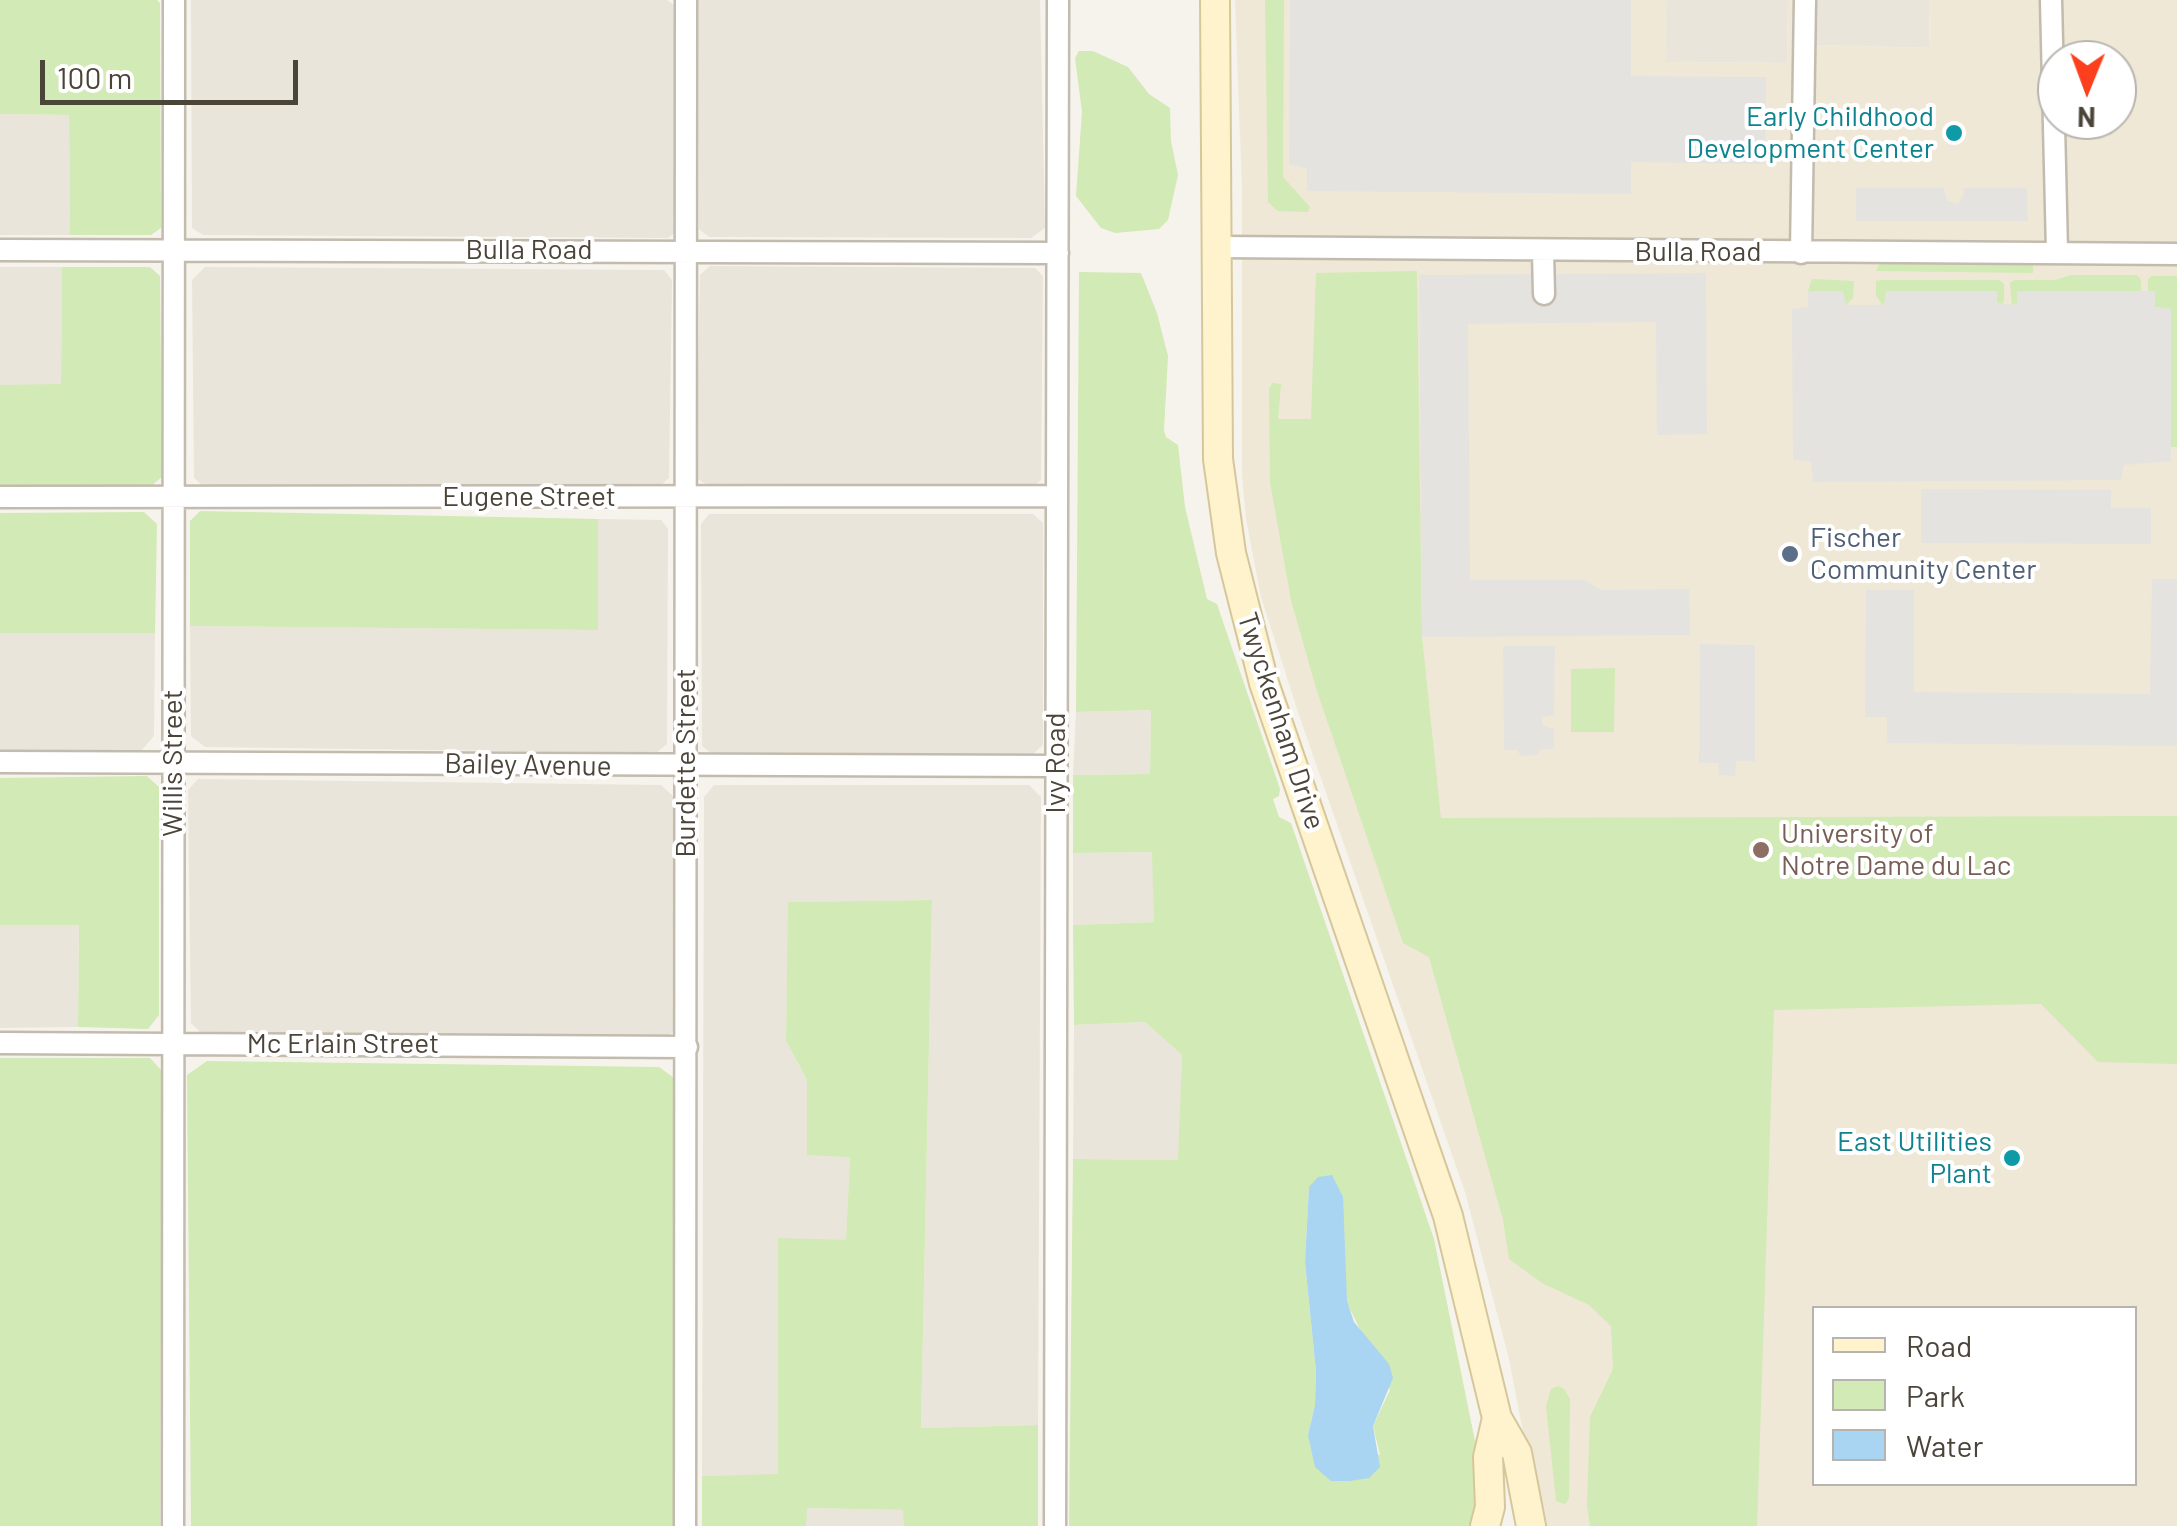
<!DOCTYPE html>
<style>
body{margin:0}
#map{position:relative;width:2177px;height:1526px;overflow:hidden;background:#f6f3ec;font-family:Barlow,sans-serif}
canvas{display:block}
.legend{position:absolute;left:1812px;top:1306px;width:325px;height:180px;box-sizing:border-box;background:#fff;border:2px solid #b7b4b0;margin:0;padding:12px 18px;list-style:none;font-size:30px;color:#4b4439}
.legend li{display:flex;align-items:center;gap:20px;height:50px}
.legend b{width:50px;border:2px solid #b7b4b0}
.north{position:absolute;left:2037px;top:40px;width:100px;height:100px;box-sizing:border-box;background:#fff;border:2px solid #b7b4b0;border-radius:50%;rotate:181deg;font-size:28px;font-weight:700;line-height:40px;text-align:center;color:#4b4439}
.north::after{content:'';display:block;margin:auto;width:35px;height:45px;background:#fc3f1d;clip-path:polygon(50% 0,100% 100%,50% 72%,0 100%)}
.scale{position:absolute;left:40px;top:60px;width:258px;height:45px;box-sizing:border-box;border:5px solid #4b4439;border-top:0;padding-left:12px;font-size:30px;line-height:35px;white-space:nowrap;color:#4b4439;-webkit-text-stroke:8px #fff;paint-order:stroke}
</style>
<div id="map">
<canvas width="2177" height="1526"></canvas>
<ul class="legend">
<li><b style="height:12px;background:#fff3cd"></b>Road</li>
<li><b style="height:28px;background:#d2eab5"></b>Park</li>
<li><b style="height:28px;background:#a9d4f2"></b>Water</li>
</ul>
<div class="north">N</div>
<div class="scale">100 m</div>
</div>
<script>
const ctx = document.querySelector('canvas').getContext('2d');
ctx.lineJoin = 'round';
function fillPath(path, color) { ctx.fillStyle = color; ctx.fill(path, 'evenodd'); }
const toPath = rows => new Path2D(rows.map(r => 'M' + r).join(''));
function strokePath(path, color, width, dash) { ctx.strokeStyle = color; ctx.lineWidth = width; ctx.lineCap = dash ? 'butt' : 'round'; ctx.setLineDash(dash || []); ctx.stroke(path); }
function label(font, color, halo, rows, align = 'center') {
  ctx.font = font + ' Barlow,sans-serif'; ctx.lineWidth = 8; ctx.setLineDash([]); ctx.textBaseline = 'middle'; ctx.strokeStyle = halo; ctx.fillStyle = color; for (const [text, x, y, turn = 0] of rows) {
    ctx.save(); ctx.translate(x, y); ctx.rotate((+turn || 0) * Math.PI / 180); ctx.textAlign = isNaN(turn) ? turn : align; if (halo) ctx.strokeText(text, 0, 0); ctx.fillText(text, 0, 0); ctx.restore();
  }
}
const residential = toPath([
 [191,0,667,0,674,5,676,232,668,238,203,235,192,228],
 [698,0,1040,0,1045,228,1031,238,709,237,699,229],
 [1666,0,1788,0,1787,63,1665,62],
 [1816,0,1930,0,1929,48,1815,45],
 [0,114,69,115,70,235,0,235],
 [710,266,1035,268,1043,276,1041,480,1032,488,709,486,696,478,700,275],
 [0,267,62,267,61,385,0,385],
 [205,267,664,270,672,280,669,478,660,486,203,486,194,478,192,280],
 [709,514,1033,514,1043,523,1043,745,1032,755,712,754,702,746,701,524],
 [598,519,661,520,668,529,667,744,656,753,205,747,191,736,190,626,598,630],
 [0,633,155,633,154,736,141,751,0,751],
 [1151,710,1150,774,1073,775,1076,712],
 [198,779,661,785,674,797,676,1029,667,1037,201,1033,191,1023,188,790],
 [714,785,1029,785,1041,797,1038,1425,921,1428,932,900,789,902,786,1041,807,1080,808,1154,850,1156,846,1241,778,1239,778,1475,702,1476,704,797],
 [1153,852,1154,922,1073,925,1073,853],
 [79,924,78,1027,0,1028,0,925],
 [1145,1022,1182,1055,1179,1160,1073,1159,1074,1025],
 [806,1508,904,1510,904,1526,806,1526]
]);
const education = toPath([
 [1235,0,1666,0,1665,62,1787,63,1788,0,1816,0,1816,45,1929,48,1930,0,2177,0,2177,1526,1541,1526,1509,1359,1465,1192,1299,715,1261,597,1246,519,1242,475,1242,190],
 [2057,60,2117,60,2117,120,2057,120],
 [1814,1308,2134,1308,2134,1484,1814,1484]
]);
const green = toPath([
 [0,0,157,0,160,3,161,228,151,235,70,235,69,115,0,114],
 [1265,0,1284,0,1283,177,1310,207,1308,212,1278,211,1268,202],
 [1079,51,1093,51,1128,67,1149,94,1170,108,1171,141,1178,175,1168,220,1159,229,1115,233,1101,228,1076,196,1082,112,1075,58],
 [1887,261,2033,261,2033,273,1876,271,1880,263],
 [62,267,150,267,160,276,162,477,151,486,0,485,0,385,61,384],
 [1417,271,1422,637,1441,818,2177,816,2177,1064,2098,1062,2041,1004,1774,1010,1757,1526,1590,1526,1587,1506,1590,1417,1613,1369,1611,1326,1589,1305,1542,1283,1509,1259,1503,1220,1429,957,1403,943,1316,688,1291,600,1270,482,1269,389,1272,383,1281,384,1278,419,1311,419,1316,273],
 [1079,272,1141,273,1157,313,1168,356,1164,430,1166,437,1178,445,1185,507,1207,599,1217,604,1280,789,1279,796,1273,799,1279,817,1291,823,1434,1239,1475,1441,1481,1490,1469,1526,1069,1526,1073,1159,1178,1160,1182,1055,1145,1022,1074,1025,1073,925,1154,922,1152,852,1073,853,1073,775,1150,774,1151,710,1076,712],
 [1309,1187,1343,1235,1346,1301,1390,1390,1373,1426,1380,1455,1308,1435,1315,1405,1316,1371,1305,1262],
 [2071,275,2137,275,2141,280,2141,291,2018,291,2017,303,2012,305,2010,283,2014,280,2055,280],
 [2152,276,2177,276,2177,447,2171,447,2171,309,2155,307,2155,292,2148,291,2148,279],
 [1812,279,1854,281,1853,298,1846,305,1842,291,1808,291],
 [1881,280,1999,280,2004,284,2004,301,2002,305,1997,303,1996,291,1887,291,1886,303,1882,305,1876,295,1876,281],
 [200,511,598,519,598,630,190,626,190,521],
 [144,512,157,524,155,633,0,633,0,513],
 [1615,668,1614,732,1571,732,1571,669],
 [147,776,159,787,159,1015,148,1029,78,1027,79,925,0,925,0,778],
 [932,900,921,1428,1038,1425,1038,1526,904,1526,903,1510,807,1508,806,1526,702,1526,702,1476,778,1474,778,1238,846,1240,850,1157,807,1155,807,1080,786,1041,788,902],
 [0,1058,150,1058,162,1071,160,1526,0,1526],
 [207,1061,659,1067,674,1078,674,1526,191,1526,187,1075],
 [1558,1386,1564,1389,1570,1399,1569,1498,1565,1504,1556,1501,1546,1406,1551,1389]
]);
const parking = toPath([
 [1290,0,1631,0,1631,76,1766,77,1765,164,1631,162,1631,194,1307,191,1307,168,1289,165],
 [1856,188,1944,188,1947,201,1958,204,1963,197,1964,188,2027,188,2028,221,1856,221],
 [1706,273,1707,434,1657,435,1656,322,1468,324,1470,580,1584,580,1601,590,1689,589,1690,635,1422,637,1419,275],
 [1808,291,1843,291,1846,305,1884,305,1886,291,1997,291,1997,303,2012,305,2017,303,2017,291,2155,291,2155,307,2171,309,2171,461,2124,465,2121,480,1813,482,1811,461,1793,460,1792,309,1808,307],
 [1921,489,2111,490,2111,508,2151,508,2151,544,1921,543],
 [2152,579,2177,579,2177,746,1887,743,1887,717,1865,717,1866,590,1914,590,1914,692,2150,694],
 [1700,644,1755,645,1755,761,1736,761,1735,776,1719,775,1718,763,1699,763],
 [1503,646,1555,646,1554,715,1542,717,1542,725,1554,729,1554,749,1541,749,1538,755,1521,756,1517,750,1504,750]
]);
const water = toPath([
 [1332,1175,1343,1197,1347,1301,1354,1322,1389,1364,1393,1378,1373,1426,1380,1467,1369,1478,1350,1481,1331,1481,1315,1467,1308,1435,1315,1405,1316,1371,1305,1262,1309,1187,1318,1177]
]);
const street = toPath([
 [2051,0,2057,251],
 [1218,247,2177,254],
 [0,250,1058,253],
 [1543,252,1544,294],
 [1801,253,1805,0],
 [0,497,1057,496],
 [0,762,1056,766],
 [0,1043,687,1047],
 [173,1526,174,0],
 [685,1526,686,0],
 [1055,1526,1058,0]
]);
const secondary = toPath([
 [1215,0,1218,459,1231,553,1264,683,1448,1216,1497,1418,1517,1453,1531,1526],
 [1485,1526,1490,1507,1488,1457,1497,1418]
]);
const markers = [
 [1954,133,10,"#0f9aa8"],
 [1790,554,10,"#5c6f8a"],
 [1761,850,10,"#8d6e63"],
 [2012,1158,10,"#0f9aa8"]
];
const cultureNames = [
 ["Early Childhood",1934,117],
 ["Development Center",1934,149],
 ["East Utilities",1992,1142],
 ["Plant",1992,1174]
];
const streetNames = [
 ["Bulla Road",529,250],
 ["Bulla Road",1698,252],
 ["Eugene Street",529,497],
 ["Twyckenham Drive",1281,721,72],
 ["Willis Street",173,763,-90],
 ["Burdette Street",686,763,-90],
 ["Ivy Road",1056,763,-90],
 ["Bailey Avenue",528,765,1],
 ["Mc Erlain Street",343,1044]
];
const serviceNames = [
 ["Fischer",1810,538],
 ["Community Center",1810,570]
];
const educationNames = [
 ["University of",1781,834],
 ["Notre Dame du Lac",1781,866]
];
fillPath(residential, '#eae5da');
fillPath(education, '#efe8d6');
fillPath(green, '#d2eab5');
fillPath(parking, '#e5e3e0');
fillPath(water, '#a9d4f2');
strokePath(street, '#c2bbae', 25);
strokePath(secondary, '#d6c79b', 32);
strokePath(street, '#fff', 20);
strokePath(secondary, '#fff3cd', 28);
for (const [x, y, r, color] of markers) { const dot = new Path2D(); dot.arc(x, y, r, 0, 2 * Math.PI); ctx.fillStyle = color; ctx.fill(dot); strokePath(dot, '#fff', 4); }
label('28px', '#0d838f', '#fff', cultureNames, 'right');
label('28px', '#4b4439', '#fff', streetNames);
label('28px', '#4e5e75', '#fff', serviceNames, 'left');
label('28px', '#785e54', '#fff', educationNames, 'left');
</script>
